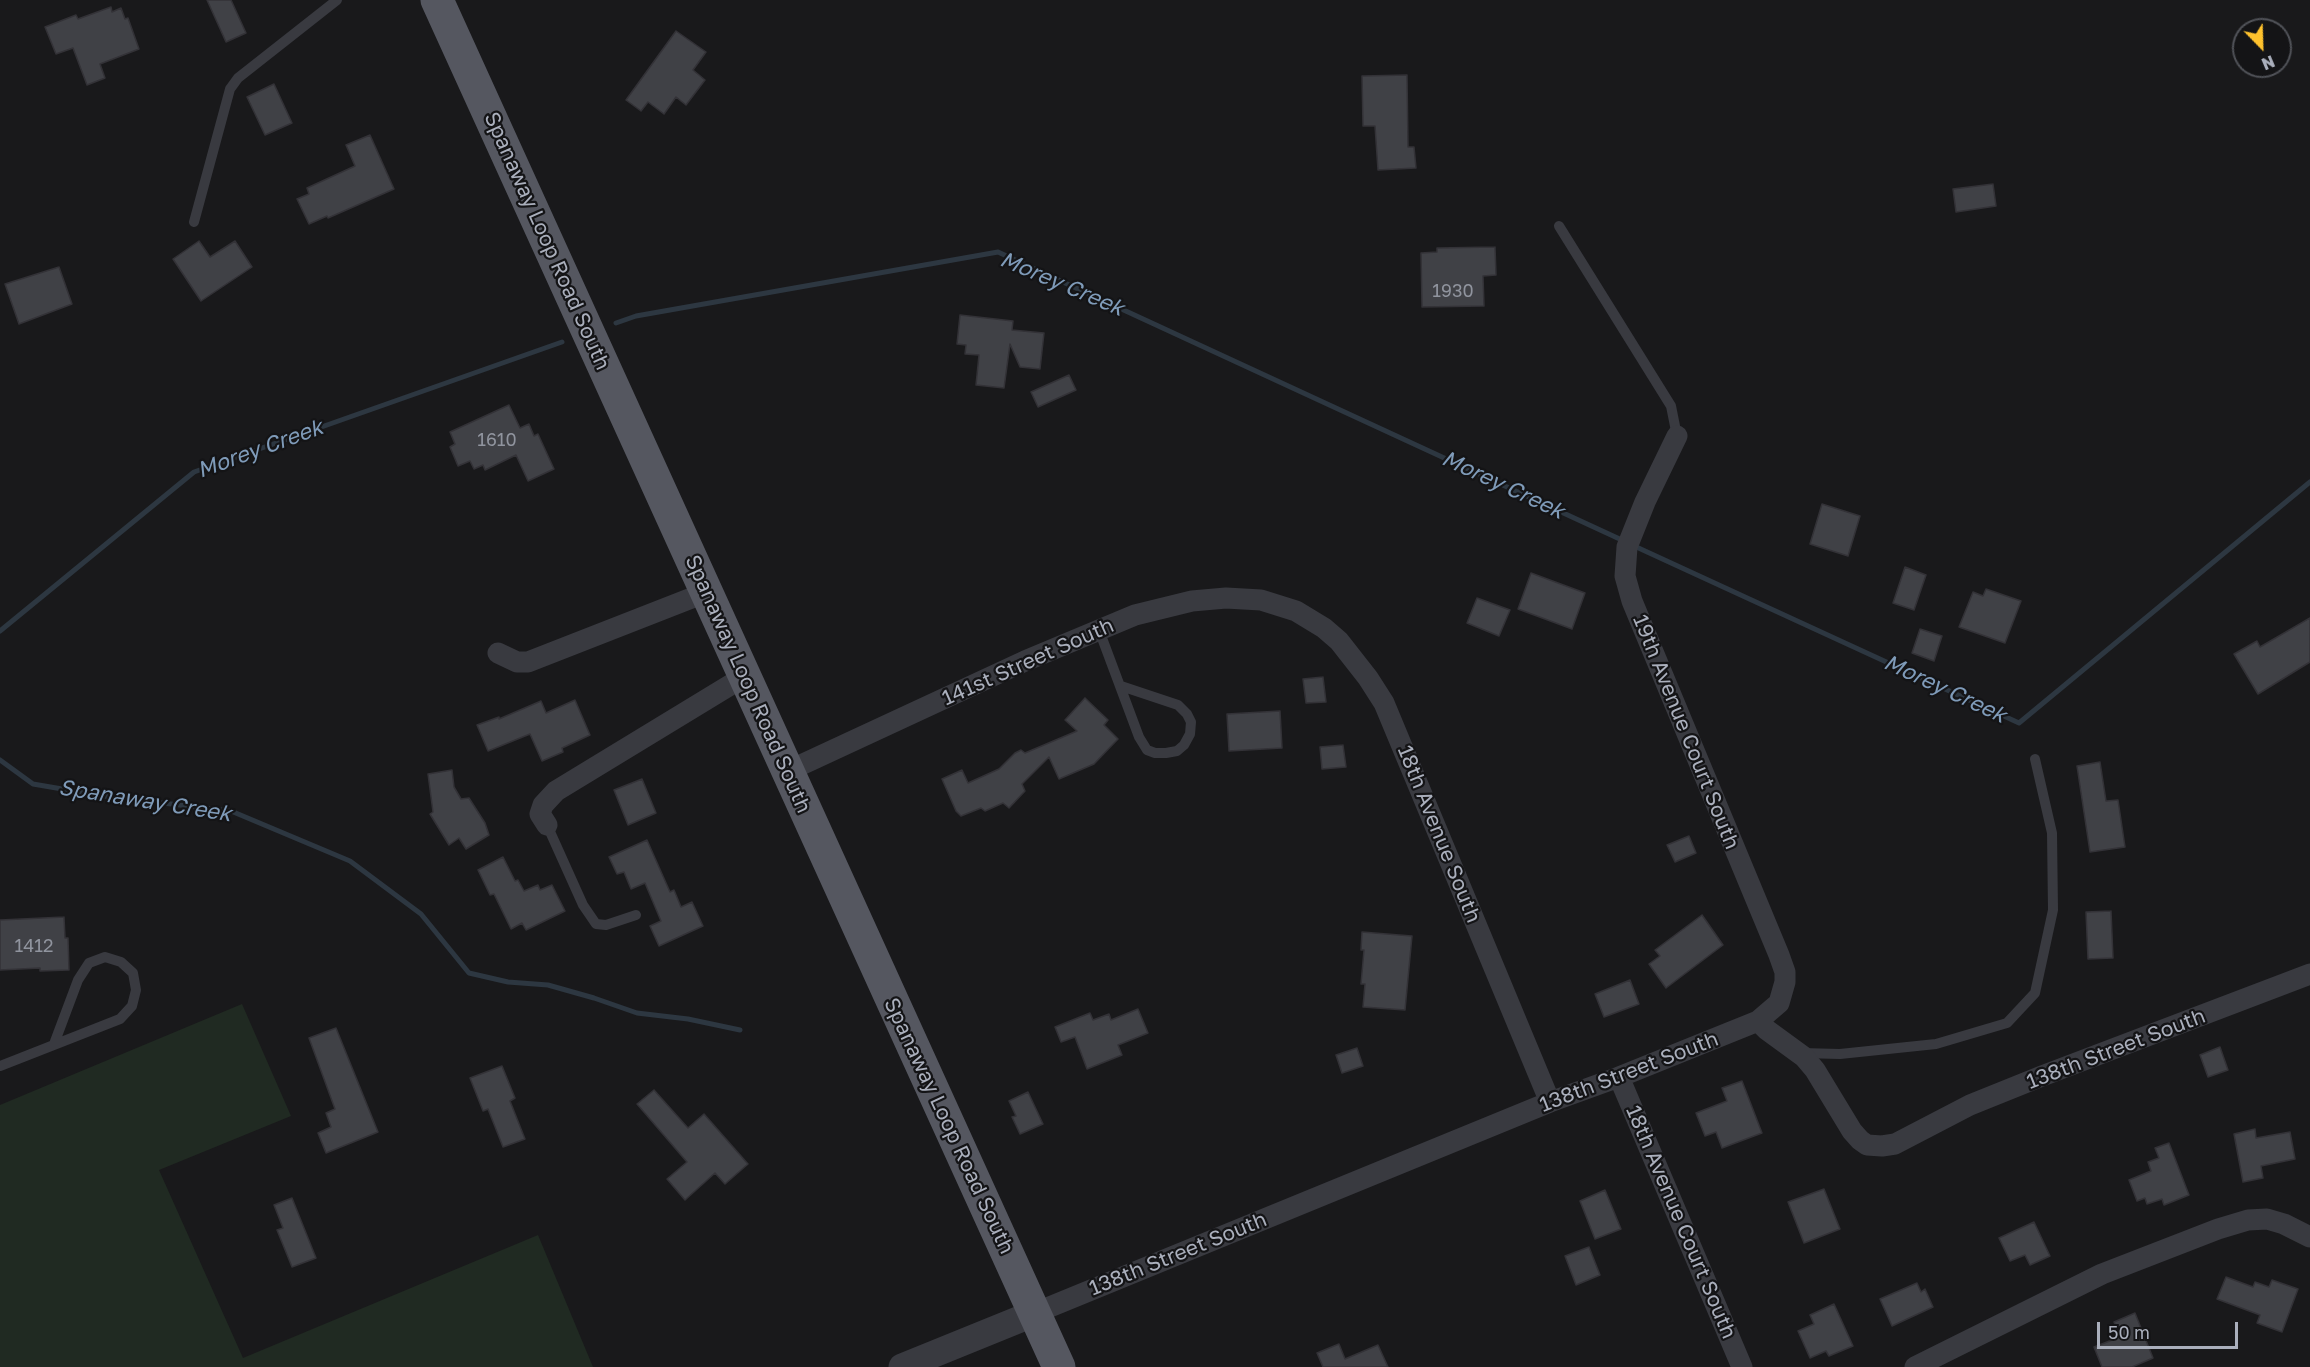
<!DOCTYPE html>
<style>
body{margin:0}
#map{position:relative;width:2310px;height:1367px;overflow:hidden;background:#19191b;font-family:"Golos Text",sans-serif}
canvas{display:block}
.north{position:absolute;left:2232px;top:18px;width:60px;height:60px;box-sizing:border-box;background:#141416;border:2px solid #505258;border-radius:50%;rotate:157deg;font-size:16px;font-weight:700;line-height:24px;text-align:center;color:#aaafbc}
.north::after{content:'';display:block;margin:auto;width:21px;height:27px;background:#ffc22d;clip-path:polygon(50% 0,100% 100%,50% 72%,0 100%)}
.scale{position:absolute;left:2097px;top:1322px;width:141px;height:27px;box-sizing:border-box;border:3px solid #aaafbc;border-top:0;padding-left:8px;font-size:18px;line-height:21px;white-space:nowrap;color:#aaafbc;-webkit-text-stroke:4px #141416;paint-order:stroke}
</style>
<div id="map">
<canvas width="2310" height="1367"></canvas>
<div class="north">N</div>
<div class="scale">50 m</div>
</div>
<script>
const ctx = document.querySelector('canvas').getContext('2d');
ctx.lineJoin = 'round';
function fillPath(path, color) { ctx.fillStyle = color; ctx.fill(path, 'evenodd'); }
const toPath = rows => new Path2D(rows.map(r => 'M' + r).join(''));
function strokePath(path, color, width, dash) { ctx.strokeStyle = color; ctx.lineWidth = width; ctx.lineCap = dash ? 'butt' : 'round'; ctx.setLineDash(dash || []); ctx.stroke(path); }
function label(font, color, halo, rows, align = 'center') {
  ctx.font = font + ' "Golos Text",sans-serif'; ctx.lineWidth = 4.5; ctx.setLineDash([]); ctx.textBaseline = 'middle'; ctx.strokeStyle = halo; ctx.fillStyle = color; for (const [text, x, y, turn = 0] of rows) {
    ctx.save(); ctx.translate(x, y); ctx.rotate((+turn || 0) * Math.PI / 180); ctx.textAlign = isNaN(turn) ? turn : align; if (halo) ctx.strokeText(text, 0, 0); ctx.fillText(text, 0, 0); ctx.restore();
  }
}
const green = toPath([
 [242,1004,291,1116,159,1170,243,1358,538,1235,593,1367,0,1367,0,1105]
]);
const stream = toPath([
 [616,323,636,316,998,252,1624,541],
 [1632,545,2019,723,2310,482],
 [0,631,194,472,562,342],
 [0,760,33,784,103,796,231,811,350,861,421,914,469,973,508,982,548,985,594,998,637,1013,688,1019,740,1030]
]);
const building = toPath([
 [207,0,231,0,246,33,226,42,207,0],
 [111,7,112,12,121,8,125,19,128,18,139,49,100,64,105,78,87,85,73,48,56,54,45,27,76,15,78,19,111,7],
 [676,31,706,52,693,70,705,80,686,105,676,97,664,114,648,102,641,111,626,100,676,31],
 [1407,75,1408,147,1414,147,1416,168,1378,170,1375,126,1363,126,1362,76,1407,75],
 [274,84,292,123,265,135,247,97,274,84],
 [370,135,394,189,328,218,327,216,309,224,297,199,309,194,307,188,355,166,346,145,370,135],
 [1993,184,1996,206,1956,212,1953,189,1993,184],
 [199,241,210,257,235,241,252,267,201,301,173,259,199,241],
 [1495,247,1496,275,1483,276,1484,306,1422,307,1421,253,1437,252,1437,248,1495,247],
 [59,267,72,304,19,324,5,284,59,267],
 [960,315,1013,321,1012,330,1044,333,1040,369,1020,367,1010,344,1004,388,976,385,979,355,965,354,966,345,957,344,960,315],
 [1069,375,1076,390,1038,407,1031,392,1069,375],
 [509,405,520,428,529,424,534,436,538,434,554,469,528,481,516,455,485,470,483,465,474,469,470,461,458,466,450,447,455,444,450,432,509,405],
 [1822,504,1860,516,1848,556,1810,544,1822,504],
 [1905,567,1926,575,1914,610,1893,603,1905,567],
 [1531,573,1585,593,1572,629,1518,609,1531,573],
 [1986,589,2021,601,2005,643,1959,627,1973,592,1983,596,1986,589],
 [1477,598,1510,610,1499,636,1467,623,1477,598],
 [2310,618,2310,662,2258,694,2234,654,2257,641,2260,647,2310,618],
 [1920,629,1942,636,1934,661,1912,653,1920,629],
 [1323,677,1326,702,1306,703,1303,679,1323,677],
 [1085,698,1108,720,1104,725,1118,739,1094,764,1059,779,1049,757,1022,784,1025,791,1009,808,1003,803,985,811,981,808,961,816,956,811,942,779,962,770,968,783,999,769,1015,753,1021,750,1025,753,1077,731,1065,720,1085,698],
 [575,700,590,735,562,748,563,752,542,761,530,734,488,751,477,725,499,717,499,719,541,701,546,713,575,700],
 [1280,711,1282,748,1229,751,1227,714,1280,711],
 [1343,745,1346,767,1322,769,1320,747,1343,745],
 [2100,762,2106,801,2118,800,2125,847,2090,852,2077,766,2100,762],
 [452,770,454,787,461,799,469,798,485,823,489,835,466,849,459,838,449,845,430,814,433,812,428,774,452,770],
 [642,779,656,813,628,825,614,790,642,779],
 [1689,836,1696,853,1675,862,1667,845,1689,836],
 [647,840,670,892,674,890,681,907,692,902,703,926,659,946,650,926,661,921,645,883,631,889,624,872,617,874,609,857,647,840],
 [503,857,515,881,518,880,524,891,538,885,540,890,552,885,565,911,526,930,522,923,511,929,494,894,490,895,478,870,503,857],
 [2111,911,2113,958,2088,959,2086,912,2111,911],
 [1702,915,1723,945,1666,988,1649,964,1660,956,1655,950,1702,915],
 [64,917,65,938,68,938,69,970,40,971,40,968,0,970,0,920,64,917],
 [1362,932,1412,936,1405,1010,1363,1007,1365,984,1361,984,1364,950,1361,950,1362,932],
 [1630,980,1639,1004,1604,1017,1595,994,1630,980],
 [1138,1009,1148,1033,1118,1045,1122,1055,1087,1069,1075,1037,1061,1042,1055,1027,1090,1013,1093,1020,1109,1014,1111,1020,1138,1009],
 [336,1028,378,1132,326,1153,318,1133,331,1127,326,1113,335,1109,309,1038,336,1028],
 [2220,1047,2228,1070,2208,1077,2200,1055,2220,1047],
 [1357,1048,1363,1066,1342,1073,1336,1055,1357,1048],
 [502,1066,515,1098,510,1101,525,1139,503,1147,488,1109,483,1111,470,1078,502,1066],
 [1742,1081,1762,1133,1722,1148,1716,1132,1705,1136,1696,1113,1727,1101,1722,1088,1742,1081],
 [654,1090,688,1128,704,1114,748,1164,725,1184,715,1173,685,1200,667,1179,687,1162,637,1104,654,1090],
 [1028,1092,1043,1124,1020,1134,1012,1117,1016,1116,1009,1101,1028,1092],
 [2255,1129,2256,1138,2290,1132,2295,1159,2261,1166,2263,1178,2243,1182,2234,1134,2255,1129],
 [2169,1143,2189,1195,2164,1205,2162,1199,2147,1204,2145,1198,2137,1201,2129,1180,2151,1171,2148,1162,2159,1158,2155,1148,2169,1143],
 [1824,1189,1840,1229,1804,1243,1788,1202,1824,1189],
 [1605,1190,1621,1229,1595,1239,1580,1201,1605,1190],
 [292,1198,316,1258,292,1267,277,1230,283,1228,274,1205,292,1198],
 [2034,1222,2050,1256,2030,1265,2025,1255,2010,1261,1999,1238,2034,1222],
 [1589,1247,1600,1275,1576,1285,1565,1256,1589,1247],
 [2226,1277,2253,1287,2255,1282,2269,1287,2272,1280,2298,1289,2282,1332,2257,1323,2260,1315,2217,1299,2226,1277],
 [1917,1283,1921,1292,1925,1289,1933,1307,1892,1326,1880,1299,1917,1283],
 [1834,1304,1853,1346,1829,1356,1826,1351,1810,1358,1798,1331,1814,1324,1810,1315,1834,1304],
 [2135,1313,2153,1358,2132,1367,2102,1367,2094,1347,2120,1337,2114,1322,2135,1313],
 [1339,1344,1345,1359,1378,1345,1388,1367,1323,1367,1317,1353,1339,1344]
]);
const service = toPath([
 [194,222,230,89,238,78,337,0],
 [1559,226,1671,406,1677,436],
 [1099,630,1139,737,1147,750,1155,753,1166,753,1177,751,1184,745,1190,734,1191,722,1187,714,1178,705,1121,686],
 [547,825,583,905,596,924,606,925,636,915],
 [1801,1053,1840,1054,1936,1044,2007,1023,2035,993,2053,910,2052,833,2035,759],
 [0,1066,120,1019,132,1006,136,990,133,973,121,962,105,957,89,963,78,980,54,1044]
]);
const minor = toPath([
 [498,653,517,662,528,662,707,592],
 [788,771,1025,661,1135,615,1192,601,1226,598,1261,600,1296,611,1324,628,1339,641,1368,678,1384,703,1550,1102],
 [547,825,540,814,543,805,556,791,745,676],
 [1758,1021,1767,1030,1804,1057,1815,1070,1852,1131,1860,1140,1867,1145,1882,1146,1895,1144,1970,1105,2042,1076,2310,974],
 [1619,1077,1742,1367],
 [1035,1313,1550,1102,1619,1077,1758,1021,1779,1003,1785,982,1785,972,1779,955,1632,601,1625,576,1627,547,1645,502,1677,436],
 [1915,1367,2102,1274,2218,1229,2248,1220,2267,1219,2284,1224,2310,1237]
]);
const tertiary = toPath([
 [902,1367,1035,1313]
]);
const primary = toPath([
 [437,0,1059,1367]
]);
const numberNames = [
 ["1930",1453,291],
 ["1610",497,440],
 ["1412",34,946]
];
const streetNames = [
 ["Spanaway Loop Road South",547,241,66],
 ["141st Street South",1028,662,-24],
 ["Spanaway Loop Road South",748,684,66],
 ["19th Avenue Court South",1686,732,68],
 ["18th Avenue South",1439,834,68],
 ["138th Street South",2116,1049,-21],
 ["138th Street South",1629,1072,-21],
 ["Spanaway Loop Road South",949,1126,65],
 ["18th Avenue Court South",1681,1222,67],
 ["138th Street South",1178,1254,-22]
];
const waterNames = [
 ["Morey Creek",1062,284,23],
 ["Morey Creek",260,449,-20],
 ["Morey Creek",1503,485,25],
 ["Morey Creek",1945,689,25],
 ["Spanaway Creek",145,801,9]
];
fillPath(green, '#202a22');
strokePath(stream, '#2d3741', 5);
fillPath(building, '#404146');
strokePath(building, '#333237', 1.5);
strokePath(service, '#393a40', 10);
strokePath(minor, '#393a40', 21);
strokePath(tertiary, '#393a40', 27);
strokePath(primary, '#555760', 33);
label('18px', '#90949e', null, numberNames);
label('21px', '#aaafbc', '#141416', streetNames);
label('italic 22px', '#7f9bb9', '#141416', waterNames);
</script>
